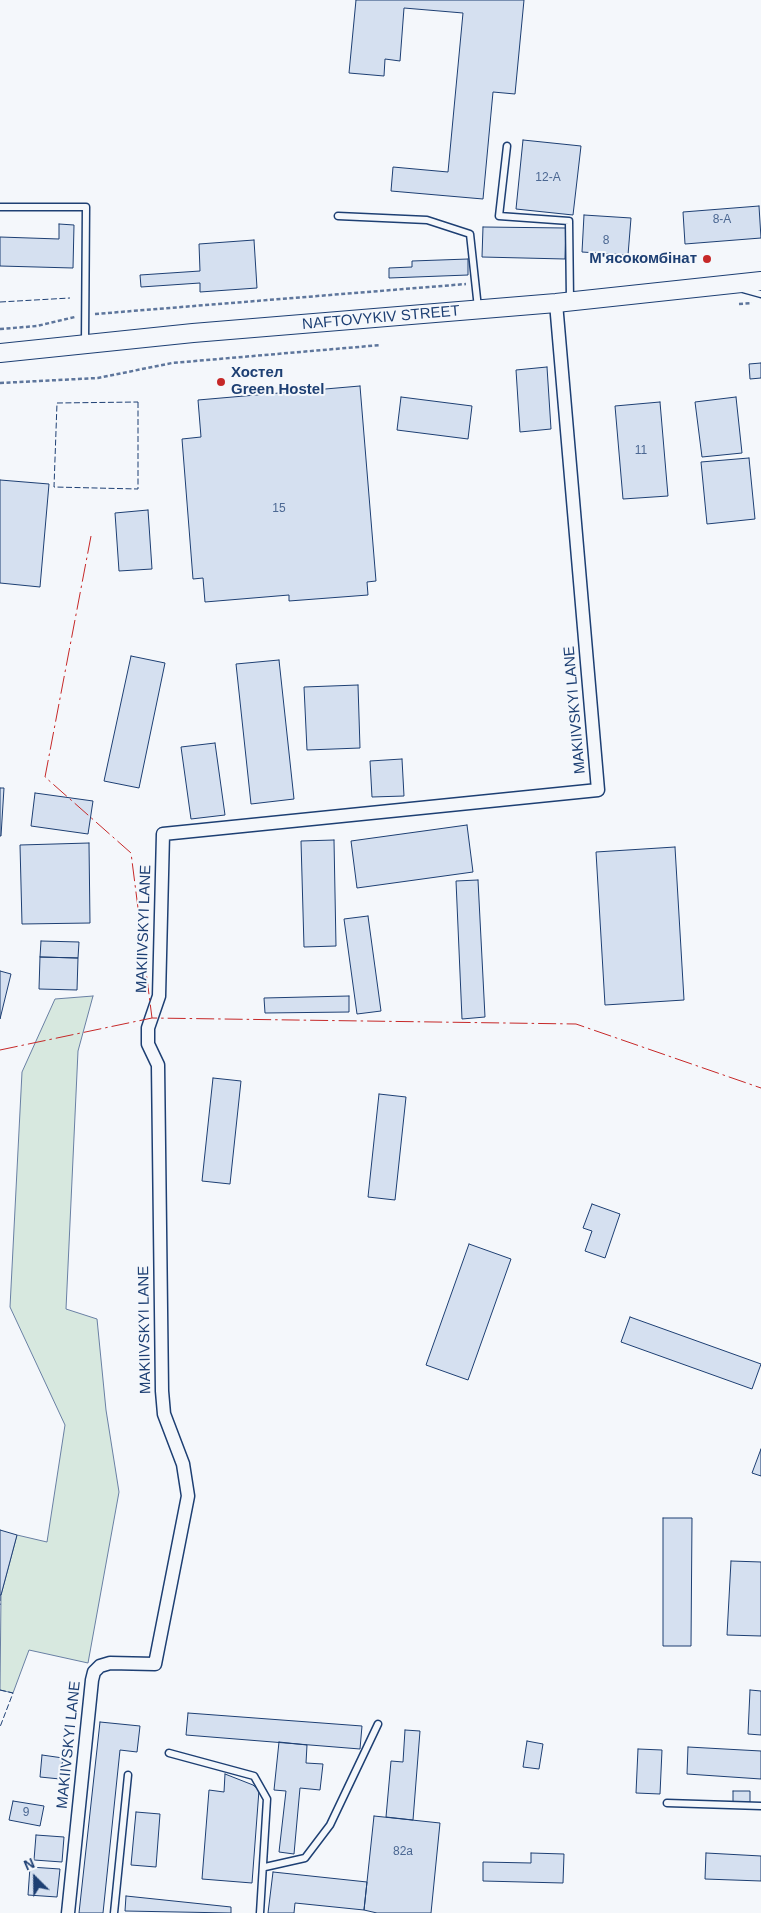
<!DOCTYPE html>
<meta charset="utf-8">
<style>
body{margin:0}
#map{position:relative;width:761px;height:1913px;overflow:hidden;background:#f4f7fb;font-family:Arial,sans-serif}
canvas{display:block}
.north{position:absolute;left:10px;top:1853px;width:50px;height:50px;-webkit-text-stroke:4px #f4f7fb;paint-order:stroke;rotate:337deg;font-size:14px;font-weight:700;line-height:20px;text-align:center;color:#1d3f73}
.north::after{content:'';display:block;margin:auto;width:18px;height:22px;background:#1d3f73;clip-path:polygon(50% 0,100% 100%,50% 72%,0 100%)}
</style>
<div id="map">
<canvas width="761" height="1913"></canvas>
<div class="north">N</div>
</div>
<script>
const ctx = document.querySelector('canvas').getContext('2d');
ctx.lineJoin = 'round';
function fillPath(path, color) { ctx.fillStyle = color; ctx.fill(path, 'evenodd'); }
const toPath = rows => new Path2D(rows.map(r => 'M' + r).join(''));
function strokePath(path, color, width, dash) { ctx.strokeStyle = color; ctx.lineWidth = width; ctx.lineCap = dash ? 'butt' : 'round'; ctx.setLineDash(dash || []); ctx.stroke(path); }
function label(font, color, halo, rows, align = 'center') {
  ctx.font = font + ' Arial,sans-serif'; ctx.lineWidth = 4; ctx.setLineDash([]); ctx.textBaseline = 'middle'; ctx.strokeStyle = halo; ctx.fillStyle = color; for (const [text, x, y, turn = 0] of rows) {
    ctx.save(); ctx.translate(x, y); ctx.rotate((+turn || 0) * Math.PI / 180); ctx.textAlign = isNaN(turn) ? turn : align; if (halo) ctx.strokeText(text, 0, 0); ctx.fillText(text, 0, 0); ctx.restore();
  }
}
const green = toPath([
 [93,996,78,1051,66,1309,97,1319,106,1410,119,1492,88,1663,29,1650,13,1693,0,1690,1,1595,17,1535,47,1542,65,1425,10,1307,22,1072,55,999,93,996]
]);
const building = toPath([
 [356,0,524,0,515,94,493,92,483,199,391,191,393,167,448,172,463,13,404,8,400,61,385,59,384,76,349,73,356,0],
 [523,140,581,146,573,215,516,209,523,140],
 [759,206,761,238,685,244,683,212,759,206],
 [584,215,631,218,628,255,582,252,584,215],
 [59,224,74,225,73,268,0,266,0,237,59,239,59,224],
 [483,227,566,228,565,259,482,257,483,227],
 [254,240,257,288,200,292,200,283,141,287,140,275,200,271,199,244,254,240],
 [468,259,468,275,389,278,389,268,412,267,412,261,468,259],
 [761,363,761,378,750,379,749,364,761,363],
 [547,367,551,429,520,432,516,370,547,367],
 [360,386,376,581,367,582,368,595,289,601,289,595,205,602,203,578,193,579,182,439,201,437,198,400,360,386],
 [401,397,472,406,468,439,397,430,401,397],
 [736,397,742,453,702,457,695,402,736,397],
 [660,402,668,496,623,499,615,406,660,402],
 [749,458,755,519,707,524,701,462,749,458],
 [0,480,49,484,40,587,0,583,0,480],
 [148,510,152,569,119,571,115,513,148,510],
 [131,656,165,663,139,788,104,781,131,656],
 [279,660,294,799,251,804,236,664,279,660],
 [358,685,360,748,307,750,304,687,358,685],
 [215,743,225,815,191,819,181,747,215,743],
 [402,759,404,796,372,797,370,761,402,759],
 [0,788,4,788,1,836,0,836,0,788],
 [35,793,93,801,88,834,31,826,35,793],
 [467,825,473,872,357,888,351,841,467,825],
 [334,840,336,946,304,947,301,841,334,840],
 [89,843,90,923,22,924,20,845,89,843],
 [675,847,684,1000,605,1005,596,852,675,847],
 [478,880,485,1017,462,1019,456,881,478,880],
 [368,916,381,1011,357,1014,344,919,368,916],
 [41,941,79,942,78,958,40,957,41,941],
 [40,957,78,958,77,990,39,989,40,957],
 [0,971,11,974,0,1019,0,971],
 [349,996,349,1012,265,1013,264,998,349,996],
 [213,1078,241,1081,230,1184,202,1181,213,1078],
 [379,1094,406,1097,395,1200,368,1197,379,1094],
 [592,1204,620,1214,605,1258,585,1251,592,1231,583,1228,592,1204],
 [469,1244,511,1259,468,1380,426,1365,469,1244],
 [630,1317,761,1364,752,1389,621,1342,630,1317],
 [761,1449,761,1476,752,1473,761,1449],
 [663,1518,692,1518,691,1646,663,1646,663,1518],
 [0,1530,17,1535,1,1595,0,1595,0,1530],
 [731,1561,761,1562,761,1636,727,1635,731,1561],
 [750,1690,761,1691,761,1735,748,1734,750,1690],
 [188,1713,362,1726,360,1749,186,1735,188,1713],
 [100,1722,140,1726,137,1752,120,1750,103,1913,79,1913,100,1722],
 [405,1730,420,1731,413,1820,386,1817,391,1761,403,1762,405,1730],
 [527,1741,543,1744,539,1769,523,1767,527,1741],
 [279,1742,307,1745,306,1763,323,1764,320,1790,300,1788,294,1854,279,1852,286,1791,274,1790,279,1742],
 [688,1747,761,1751,761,1779,687,1774,688,1747],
 [638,1749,662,1750,660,1794,636,1793,638,1749],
 [42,1755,63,1758,60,1779,40,1777,42,1755],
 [225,1774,253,1785,259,1790,252,1883,202,1879,209,1790,224,1792,225,1774],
 [733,1791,750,1791,750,1802,733,1803,733,1791],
 [13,1801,44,1806,40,1826,9,1820,13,1801],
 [136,1812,160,1814,156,1867,131,1865,136,1812],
 [374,1816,440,1823,431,1913,377,1913,364,1910,374,1816],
 [36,1835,64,1837,62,1862,34,1860,36,1835],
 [531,1853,564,1854,563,1883,483,1881,483,1862,531,1863,531,1853],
 [706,1853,761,1856,761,1881,705,1879,706,1853],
 [30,1867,60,1869,57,1897,28,1895,30,1867],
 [273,1872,367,1882,364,1910,295,1903,294,1913,268,1913,273,1872],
 [126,1896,231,1907,231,1913,125,1911,126,1896]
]);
const path = toPath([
 [739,304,752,303],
 [95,314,466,284],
 [0,329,37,326,75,317],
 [0,383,98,378,172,363,381,345]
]);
const lane = toPath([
 [507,146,499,216,569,221,570,300],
 [0,207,86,207,85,343],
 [338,216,427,220,470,234,478,308],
 [743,289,761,294],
 [169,1753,254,1776,267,1799,260,1913],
 [667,1803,761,1806],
 [265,1867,305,1858,330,1825,378,1724],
 [114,1913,128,1775]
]);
const street = toPath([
 [68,1913,92,1680,94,1672,100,1666,110,1663,155,1664,188,1496,183,1464,164,1414,162,1391,158,1065,148,1044,148,1028,159,996,163,834,598,790,556,303]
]);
const secondary = toPath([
 [0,353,193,333,556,303,761,281]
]);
const fence = toPath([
 [0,302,70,298],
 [138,402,138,489,54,487,57,403,138,402],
 [0,1595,0,1605],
 [0,1690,13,1693,0,1727]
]);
const power = toPath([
 [91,536,45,777,131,853,152,1018],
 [0,1050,152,1018,576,1024,761,1088]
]);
const markers = [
 [707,259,5,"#c62828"],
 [221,382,5,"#c62828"]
];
const numberNames = [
 ["12-А",548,178],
 ["8-А",722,220],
 ["8",606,241],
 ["11",641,451],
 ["15",279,509],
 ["9",26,1813],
 ["82а",403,1852]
];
const poiNames = [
 ["М'ясокомбінат",697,259],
 ["Хостел",231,373,"left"],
 ["Green Hostel",231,390,"left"]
];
const streetNames = [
 ["NAFTOVYKIV STREET",381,318,-5],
 ["MAKIIVSKYI LANE",575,710,-95],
 ["MAKIIVSKYI LANE",144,929,-88],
 ["MAKIIVSKYI LANE",145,1330,-91],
 ["MAKIIVSKYI LANE",69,1745,-84]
];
fillPath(green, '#d7e8df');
strokePath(green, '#687fa3', 1);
fillPath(building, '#d5e0f0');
strokePath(building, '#1d3f73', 1);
strokePath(lane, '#1d3f73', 9);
strokePath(street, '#1d3f73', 15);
strokePath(secondary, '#1d3f73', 20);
strokePath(path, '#5e769c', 2.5, [4, 2.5]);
strokePath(lane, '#f4f7fb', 6);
strokePath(street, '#f4f7fb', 12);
strokePath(secondary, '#f4f7fb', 18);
strokePath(fence, '#1d3f73', 1, [6, 2.5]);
strokePath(power, '#c62828', 1, [18, 4, 2.5, 4]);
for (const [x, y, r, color] of markers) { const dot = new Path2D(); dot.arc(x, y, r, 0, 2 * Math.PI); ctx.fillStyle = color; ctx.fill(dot); strokePath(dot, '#f4f7fb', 2); }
label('12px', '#4b6792', null, numberNames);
label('bold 15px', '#1d3f73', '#f4f7fb', poiNames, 'right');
label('15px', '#1d3f73', '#f4f7fb', streetNames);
</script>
